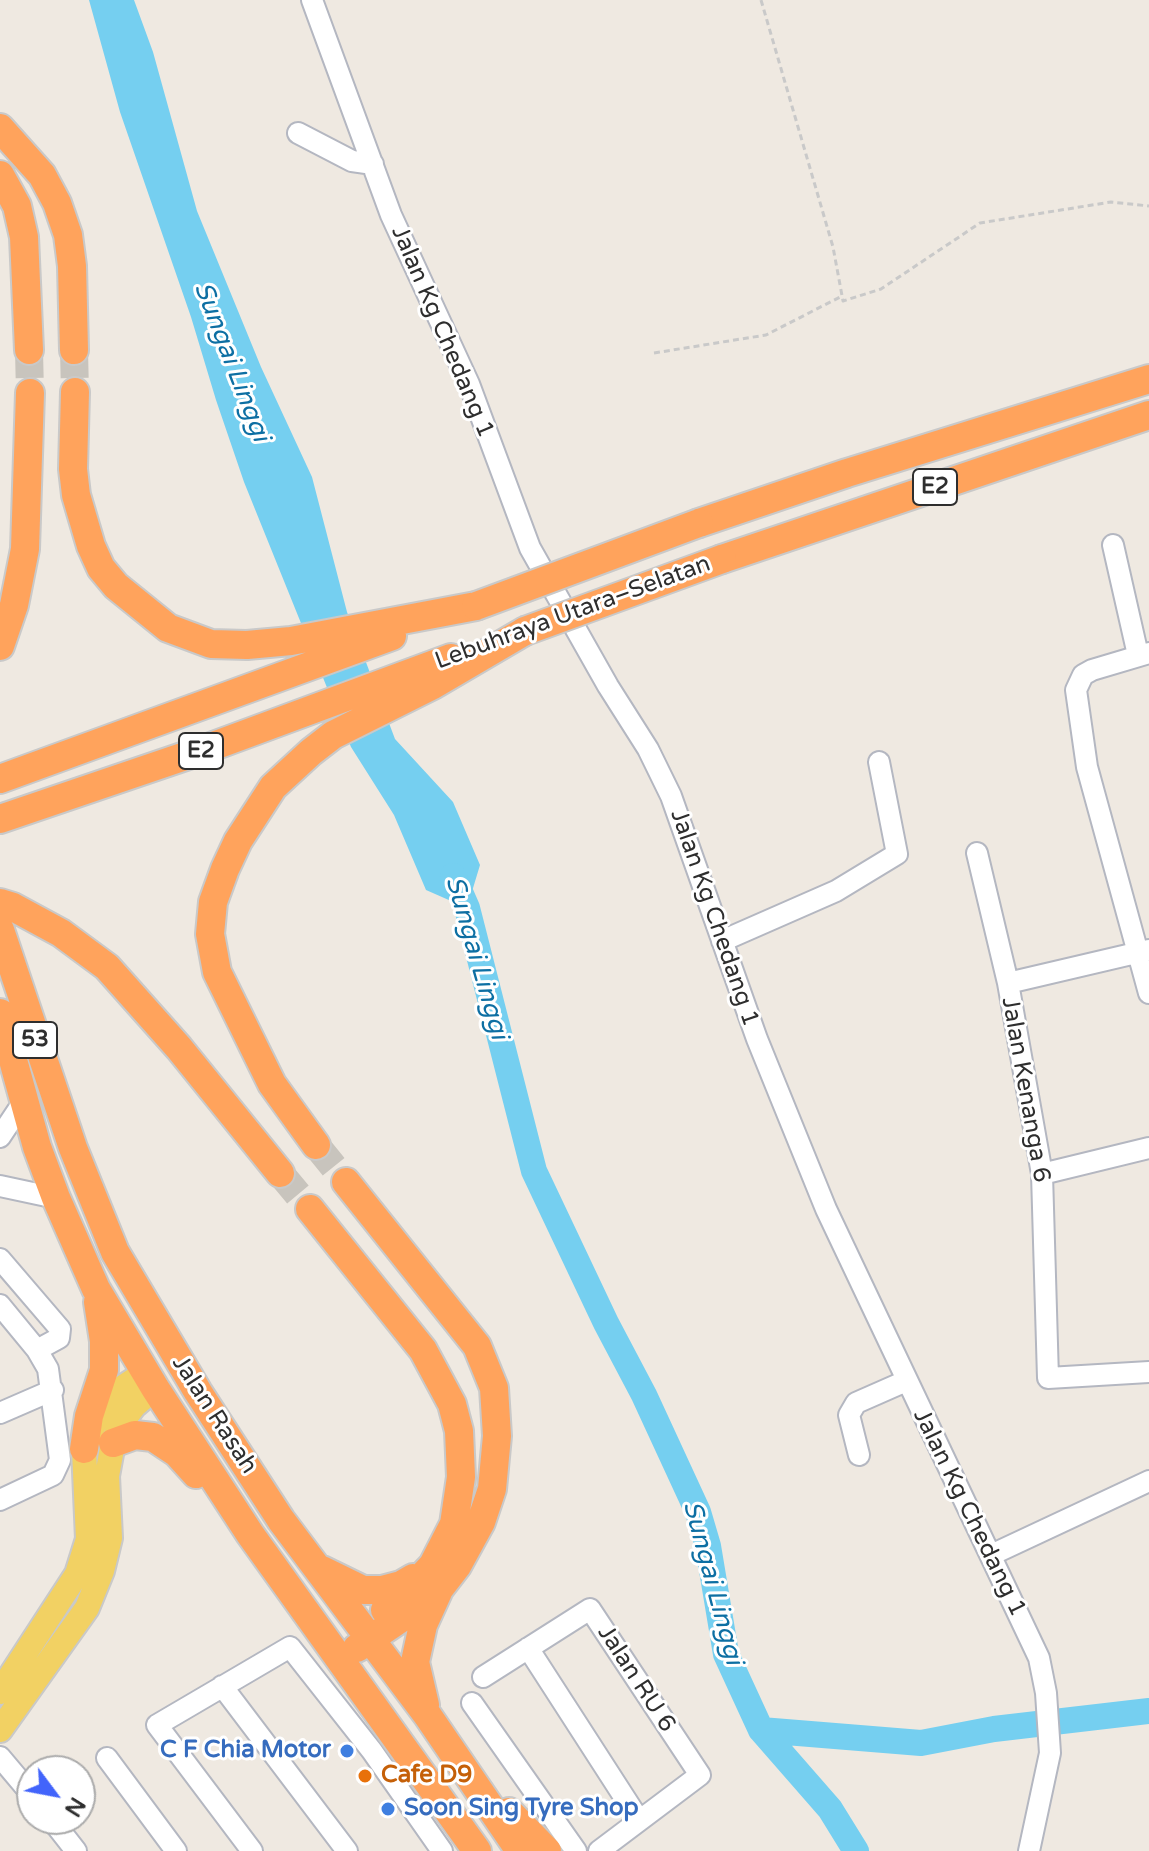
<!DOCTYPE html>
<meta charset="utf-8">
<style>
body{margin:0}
#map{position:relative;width:1149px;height:1851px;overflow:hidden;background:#efe9e1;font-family:"Varela Round",sans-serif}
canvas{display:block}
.north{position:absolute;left:16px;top:1755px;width:80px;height:80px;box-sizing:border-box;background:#fff;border:2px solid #ababab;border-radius:50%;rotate:122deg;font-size:22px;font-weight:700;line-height:32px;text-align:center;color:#2e2e2e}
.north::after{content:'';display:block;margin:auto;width:28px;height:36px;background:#4264fb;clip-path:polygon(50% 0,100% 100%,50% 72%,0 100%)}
</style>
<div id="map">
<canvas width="1149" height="1851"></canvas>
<div class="north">N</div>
</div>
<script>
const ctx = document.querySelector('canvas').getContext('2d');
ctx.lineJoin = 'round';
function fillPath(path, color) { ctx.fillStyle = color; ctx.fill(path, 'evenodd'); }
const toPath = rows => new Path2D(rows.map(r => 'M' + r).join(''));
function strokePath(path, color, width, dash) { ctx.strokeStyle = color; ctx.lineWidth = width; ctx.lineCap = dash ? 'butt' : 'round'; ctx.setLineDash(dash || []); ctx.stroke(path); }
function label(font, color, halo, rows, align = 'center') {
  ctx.font = font + ' "Varela Round",sans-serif'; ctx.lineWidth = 6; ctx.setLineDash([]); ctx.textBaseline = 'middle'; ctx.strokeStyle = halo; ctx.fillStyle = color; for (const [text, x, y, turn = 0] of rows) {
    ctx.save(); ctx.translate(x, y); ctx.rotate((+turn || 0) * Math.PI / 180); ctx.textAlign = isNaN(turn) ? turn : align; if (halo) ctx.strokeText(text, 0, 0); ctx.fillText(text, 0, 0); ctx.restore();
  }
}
const water = toPath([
 [89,0,134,0,153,52,197,211,261,367,312,477,347,612,395,739,453,802,480,865,467,908,426,890,394,815,351,747,244,482,216,400,191,317,120,112]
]);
const river = toPath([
 [453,876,467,908,534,1171,606,1323,644,1395,698,1512,708,1546,726,1654,761,1730,830,1809,856,1851],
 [761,1730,921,1743,994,1729,1149,1711]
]);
const highwayTunnel = toPath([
 [29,350,30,393],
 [74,350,75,392],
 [316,1145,346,1182],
 [280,1173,310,1209]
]);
const path = toPath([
 [761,0,833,247,843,301,881,289,980,223,1111,202,1149,206],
 [654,353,766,335,842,296]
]);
const minor = toPath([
 [312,0,391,215,469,384,530,548,608,686,648,749,671,796,757,1039,826,1209,1039,1658,1046,1693,1050,1753,1029,1851],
 [298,133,352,161,373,164],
 [1113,545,1138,655],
 [1149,653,1092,670,1083,675,1076,690,1087,767,1149,993],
 [977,853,1008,983,1042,1174,1048,1378,1149,1372],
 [722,941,836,891,897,854,879,762],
 [1008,983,1149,950],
 [0,1137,24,1101],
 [1042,1174,1149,1148],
 [0,1186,56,1198],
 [0,1259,60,1329,59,1338,37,1350],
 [0,1305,37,1350,48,1369,60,1460,53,1475,0,1500],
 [0,1413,53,1390],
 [859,1455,849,1415,856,1403,906,1381],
 [991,1555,1149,1481],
 [528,1648,639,1820],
 [483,1677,590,1609,700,1775,599,1851],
 [222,1686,347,1851],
 [472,1703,576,1851],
 [0,1757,32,1795],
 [107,1758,176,1851],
 [51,1819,76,1851],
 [252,1851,157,1725,290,1647,372,1751,442,1851]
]);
const major = toPath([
 [0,1692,77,1574,88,1539,84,1449,95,1422,122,1388,146,1372],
 [0,1730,87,1608,102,1571,110,1538,107,1476,113,1443,119,1426,134,1406,155,1388]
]);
const highway = toPath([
 [0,128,42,175,57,203,68,235,72,266,74,350],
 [0,175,17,206,24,237,29,350],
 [75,392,73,469,76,495,91,546,101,568,116,586,168,628,211,644,247,645,291,641,476,606],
 [699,523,847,473,1149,379],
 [722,559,1149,415],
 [0,646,14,605,25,549,30,393],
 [0,779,392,636],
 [0,819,200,751,451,658],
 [0,903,13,907,61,933,107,967,179,1048,280,1173],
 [0,930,73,1148,115,1252,198,1392,281,1520,428,1716,520,1851],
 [0,1013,37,1147,56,1198,96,1289,155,1388,250,1534,477,1851],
 [316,1145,272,1084,217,972,210,934,213,902,225,869,238,841,273,787,311,752,333,735,433,685,525,631],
 [346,1182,477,1346,494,1388,497,1436,492,1489,481,1522,457,1566,440,1588,422,1604,357,1648],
 [310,1209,423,1350,452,1404,459,1431,461,1477,454,1524,433,1565,399,1601,385,1610],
 [113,1443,135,1435,153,1437,177,1453,196,1474],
 [84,1449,89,1416,104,1370,104,1341,98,1302],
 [322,1570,363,1590,382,1590,401,1585,413,1578],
 [425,1705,415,1662,423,1625,438,1592],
 [509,1812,547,1851]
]);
const highwayBridge = toPath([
 [476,606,699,523],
 [525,631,722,559]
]);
const markers = [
 [347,1751,8,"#3f7fe0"],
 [365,1776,8,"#e8710a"],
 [388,1809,8,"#3f7fe0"]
];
const shields = [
 [935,487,44],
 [201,751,44],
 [35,1040,44]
];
const shieldNames = [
 ["E2",935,487],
 ["E2",201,751],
 ["53",35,1040]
];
const streetNames = [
 ["Jalan Kg Chedang 1",442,332,67],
 ["Lebuhraya Utara–Selatan",573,613,-20],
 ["Jalan Kg Chedang 1",714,918,71],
 ["Jalan Kenanga 6",1025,1090,80],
 ["Jalan Rasah",214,1415,57],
 ["Jalan Kg Chedang 1",969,1513,64],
 ["Jalan RU 6",636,1679,57]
];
const shopNames = [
 ["C F Chia Motor",331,1751],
 ["Soon Sing Tyre Shop",404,1809,"left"]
];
const foodNames = [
 ["Cafe D9",381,1776]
];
const waterNames = [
 ["Sungai Linggi",231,362,69],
 ["Sungai Linggi",476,958,74],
 ["Sungai Linggi",712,1583,75]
];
fillPath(water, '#75cff0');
strokePath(river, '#75cff0', 26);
strokePath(highwayTunnel, '#c8c4bd', 28, [28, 14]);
strokePath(minor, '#b4b7c1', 24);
strokePath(major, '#c9c9c9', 28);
strokePath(highway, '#c9c9c9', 32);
strokePath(path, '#c9c9c9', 3, [6, 4]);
strokePath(minor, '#fff', 20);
strokePath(major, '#f2d163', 24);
strokePath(highway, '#ffa35c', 28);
strokePath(highwayBridge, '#c9c9c9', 32, []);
strokePath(highwayBridge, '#ffa35c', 28);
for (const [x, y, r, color] of markers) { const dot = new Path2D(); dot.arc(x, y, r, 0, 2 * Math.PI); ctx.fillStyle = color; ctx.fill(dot); strokePath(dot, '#fff', 3); }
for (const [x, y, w] of shields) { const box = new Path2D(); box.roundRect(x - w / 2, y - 18, w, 36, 6); ctx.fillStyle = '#fff'; ctx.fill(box); strokePath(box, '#2e2e2e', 2); }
label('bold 22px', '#2e2e2e', null, shieldNames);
label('24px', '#2e2e2e', '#fff', streetNames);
label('bold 24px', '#366cbe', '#fff', shopNames, 'right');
label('bold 24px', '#c56008', '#fff', foodNames, 'left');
label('italic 26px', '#0d6fa3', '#fff', waterNames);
</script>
